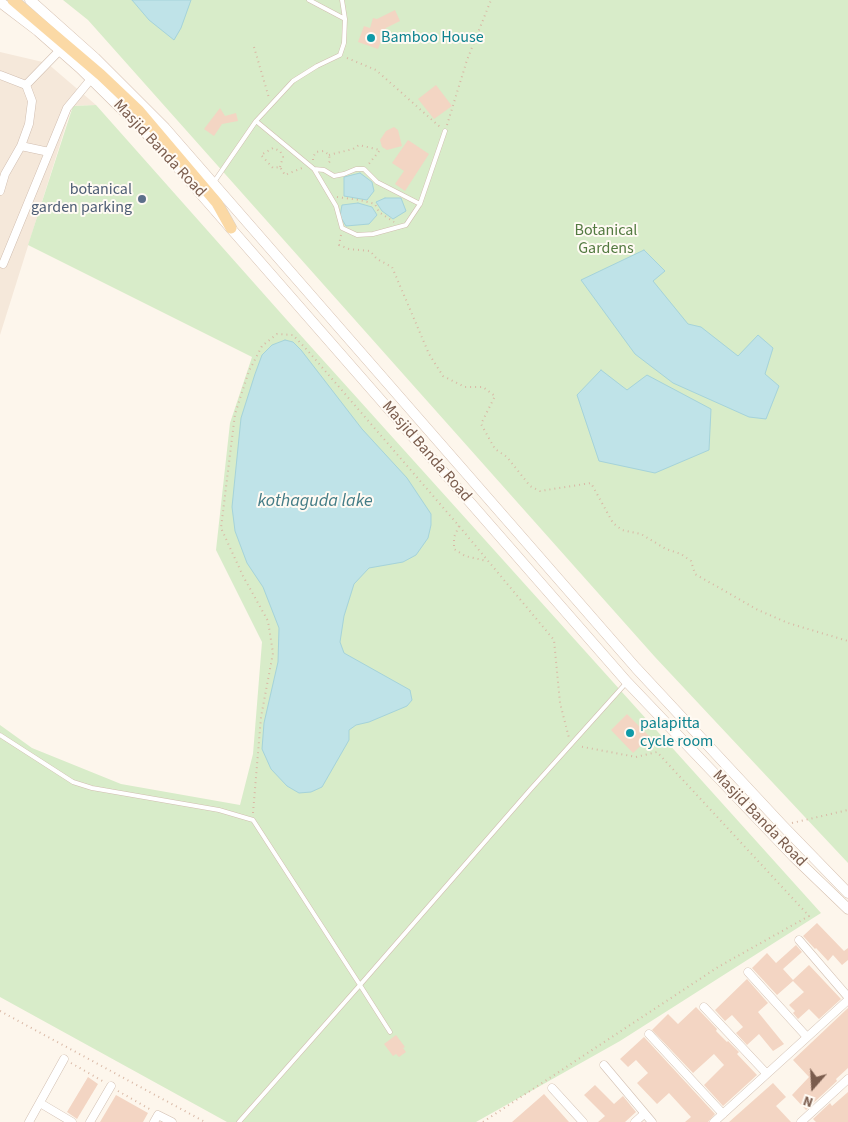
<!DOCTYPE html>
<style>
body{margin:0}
#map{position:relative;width:848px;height:1122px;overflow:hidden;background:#fdf6ec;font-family:"Source Sans 3",sans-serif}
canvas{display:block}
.north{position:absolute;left:788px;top:1062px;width:50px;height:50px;-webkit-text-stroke:4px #fffaf3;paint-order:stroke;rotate:199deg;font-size:14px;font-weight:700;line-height:20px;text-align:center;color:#7a5c4d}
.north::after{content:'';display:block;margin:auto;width:18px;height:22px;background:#7a5c4d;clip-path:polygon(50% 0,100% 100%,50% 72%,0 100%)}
</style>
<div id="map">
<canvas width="848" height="1122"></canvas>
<div class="north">N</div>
</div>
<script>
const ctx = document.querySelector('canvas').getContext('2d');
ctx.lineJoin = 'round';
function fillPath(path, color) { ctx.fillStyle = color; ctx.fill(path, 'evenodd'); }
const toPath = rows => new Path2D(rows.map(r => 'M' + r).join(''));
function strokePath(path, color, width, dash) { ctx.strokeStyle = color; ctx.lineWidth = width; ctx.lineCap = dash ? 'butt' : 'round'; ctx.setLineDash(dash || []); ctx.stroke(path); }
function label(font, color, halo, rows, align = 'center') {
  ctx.font = font + ' "Source Sans 3",sans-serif'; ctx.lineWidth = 4; ctx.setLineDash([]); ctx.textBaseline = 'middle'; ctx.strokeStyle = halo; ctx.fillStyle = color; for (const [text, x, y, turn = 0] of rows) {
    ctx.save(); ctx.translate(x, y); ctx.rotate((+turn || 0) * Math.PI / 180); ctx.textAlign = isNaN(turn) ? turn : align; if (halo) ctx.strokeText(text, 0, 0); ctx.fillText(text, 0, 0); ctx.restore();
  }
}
const residential = toPath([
 [0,52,47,63,96,105,72,106,0,335]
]);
const green = toPath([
 [63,0,848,0,848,863,655,657,88,20],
 [96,105,286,319,821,913,620,1041,476,1122,227,1122,0,997,0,725,32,748,121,784,240,805,253,754,262,642,216,550,230,423,252,357,28,245,73,106]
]);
const water = toPath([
 [132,0,191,0,181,28,174,40,149,20,132,0],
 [360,173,372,182,374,191,367,200,344,196,344,177,360,173],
 [385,198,401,198,406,211,393,219,382,211,376,202,385,198],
 [358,203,372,207,377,215,369,224,346,226,340,216,342,205,358,203],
 [644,250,665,271,653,281,688,324,701,327,738,356,758,335,773,348,765,374,779,386,766,419,749,417,673,383,635,354,581,280,644,250],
 [285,340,293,342,301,350,362,429,407,478,431,514,431,525,428,538,416,555,403,562,369,568,354,584,344,616,340,642,344,653,410,690,412,700,407,706,369,722,356,725,349,730,349,740,322,787,311,792,299,793,287,786,271,769,262,749,264,723,278,662,279,628,263,587,247,563,235,531,232,507,241,418,255,374,262,355,272,345,285,340],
 [601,370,627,390,647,375,711,409,709,450,655,473,599,461,577,395,601,370]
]);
const building = toPath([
 [395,10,400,21,386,28,378,49,358,42,364,26,370,28,373,18,377,19],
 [436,85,452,106,434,119,418,99],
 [220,108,225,116,236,113,238,121,222,124,214,136,204,129],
 [394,127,398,130,402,146,387,150,382,147,380,140,386,131],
 [408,140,429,154,405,191,395,184,404,171,392,163],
 [627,714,650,737,633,753,611,730],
 [817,923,844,951,848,948,848,960,842,965,833,955,828,961,816,948,815,949,803,936],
 [796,945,802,952,783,969,793,980,809,965,841,999,819,1019,809,1009,798,1019,793,1013,795,1011,789,1005,804,992,793,981,777,995,752,968,767,953,776,963],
 [747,979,768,1003,758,1012,784,1044,773,1051,759,1034,747,1045,736,1033,743,1027,732,1015,725,1021,715,1010],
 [696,1007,717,1029,716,1031,727,1042,728,1041,739,1052,737,1054,757,1075,723,1106,704,1085,724,1065,714,1054,693,1073,652,1030,668,1014,678,1024],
 [848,1008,848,1068,836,1079,837,1081,806,1110,792,1095,809,1077,793,1060],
 [396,1035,405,1047,403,1048,406,1052,399,1057,396,1054,393,1056,384,1044],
 [644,1037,715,1114,708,1122,685,1122,691,1117,669,1093,657,1104,637,1083,648,1073,636,1060,628,1067,620,1059],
 [88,1077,98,1084,77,1119,67,1112],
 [773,1083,786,1097,776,1106,791,1122,729,1122],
 [595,1085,614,1104,623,1096,636,1112,625,1122,598,1122,605,1116,584,1095],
 [848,1092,848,1122,816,1122,813,1119,830,1103,832,1106],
 [544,1094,569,1122,512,1122],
 [116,1095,148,1113,143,1122,100,1122]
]);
const path = toPath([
 [254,47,269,98],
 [347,58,376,70,440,127],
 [447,125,467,60,491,0],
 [329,155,353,149,359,145,380,150,368,165],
 [313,160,313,157,316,152,324,151,329,155,330,161,328,164],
 [280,167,283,157,280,151,273,148,261,155,273,168,280,167,285,175,302,168],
 [337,197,360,200,375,204,379,212,394,222],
 [341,235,339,245,349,249,370,251,377,259,392,267,429,354,443,376,465,387,483,387,495,396,481,424,495,449,507,457,530,486,540,491,591,483,613,523,622,530,641,534,666,549,681,554,691,561,695,574,758,610,788,623,848,641],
 [459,526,454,537,454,549,465,556,487,561],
 [253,813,261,717,273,653,268,621,243,576,221,528,235,414,249,371,262,346,277,334,293,335,308,351,459,526,554,640,560,703,569,738],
 [792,823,848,810],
 [0,1011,205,1122],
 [71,1063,104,1082],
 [118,1091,151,1110],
 [483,1122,718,967,809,916,657,752,636,757,578,746]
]);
const service = toPath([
 [309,0,345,19],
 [256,121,314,169,336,206,342,228,357,235,373,234,406,225,420,204,445,131],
 [314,169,324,170,334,176,344,174,356,169,364,169,377,182,420,204],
 [214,182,256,121,293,81,317,66,340,55,344,43,345,19,342,0],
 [0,735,73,782,92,788,219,810,253,820,360,985,239,1122],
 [390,1032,360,985,530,790,627,682]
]);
const minor = toPath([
 [0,75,26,85],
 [26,85,60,50],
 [21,146,49,152],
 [0,191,5,174,21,146,29,124,32,101,26,85],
 [3,264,67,108,91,79],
 [799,940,848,997],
 [748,972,807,1037],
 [704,1007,766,1073],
 [649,1034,723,1114],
 [604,1065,652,1122],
 [552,1088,583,1122],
 [40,1103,72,1122],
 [29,1122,64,1059],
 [90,1122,111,1086],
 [154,1122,158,1115,172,1122],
 [635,1122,644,1114],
 [714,1122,848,1000],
 [801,1122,848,1079]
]);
const secondary = toPath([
 [30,0,95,58,165,128,636,668,782,825,848,893],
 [0,2,38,31,80,68,158,145,627,682,794,857,848,909]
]);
const primary = toPath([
 [13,0,101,75,139,111,217,203,231,228]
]);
const markers = [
 [371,38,5,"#0f9aa8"],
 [142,199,5,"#5c6f8a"],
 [630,733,5,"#0f9aa8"]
];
const cultureNames = [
 ["Bamboo House",381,38],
 ["palapitta",640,724],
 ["cycle room",640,742]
];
const streetNames = [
 ["Masjid Banda Road",159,149,47],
 ["Masjid Banda Road",426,452,49],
 ["Masjid Banda Road",759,819,46]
];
const serviceNames = [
 ["botanical",132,190],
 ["garden parking",132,208]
];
const parkNames = [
 ["Botanical",606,231],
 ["Gardens",606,249]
];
const waterNames = [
 ["kothaguda lake",315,502]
];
fillPath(residential, '#f5e8da');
fillPath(green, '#d8ecc9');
fillPath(water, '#bfe3e8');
strokePath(water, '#a5d3da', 1);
fillPath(building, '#f3d5c3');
strokePath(service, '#d1beb0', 5);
strokePath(minor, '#d1beb0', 9);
strokePath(secondary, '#d6c0b0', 11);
strokePath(primary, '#dad1cd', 12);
strokePath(path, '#d9b8a5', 2, [1, 4]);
strokePath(service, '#fff', 4);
strokePath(minor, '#fff', 8);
strokePath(secondary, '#fff', 10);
strokePath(primary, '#fbd9a5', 11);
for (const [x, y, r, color] of markers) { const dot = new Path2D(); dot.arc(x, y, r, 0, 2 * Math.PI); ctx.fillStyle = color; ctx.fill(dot); strokePath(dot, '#fffaf3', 2); }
label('16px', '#0d838f', '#fffaf3', cultureNames, 'left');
label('16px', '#7a5c4d', '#fffaf3', streetNames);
label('16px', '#4e5e75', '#fffaf3', serviceNames, 'right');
label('16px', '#537a41', '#fffaf3', parkNames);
label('italic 18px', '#437c86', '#fffaf3', waterNames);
</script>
